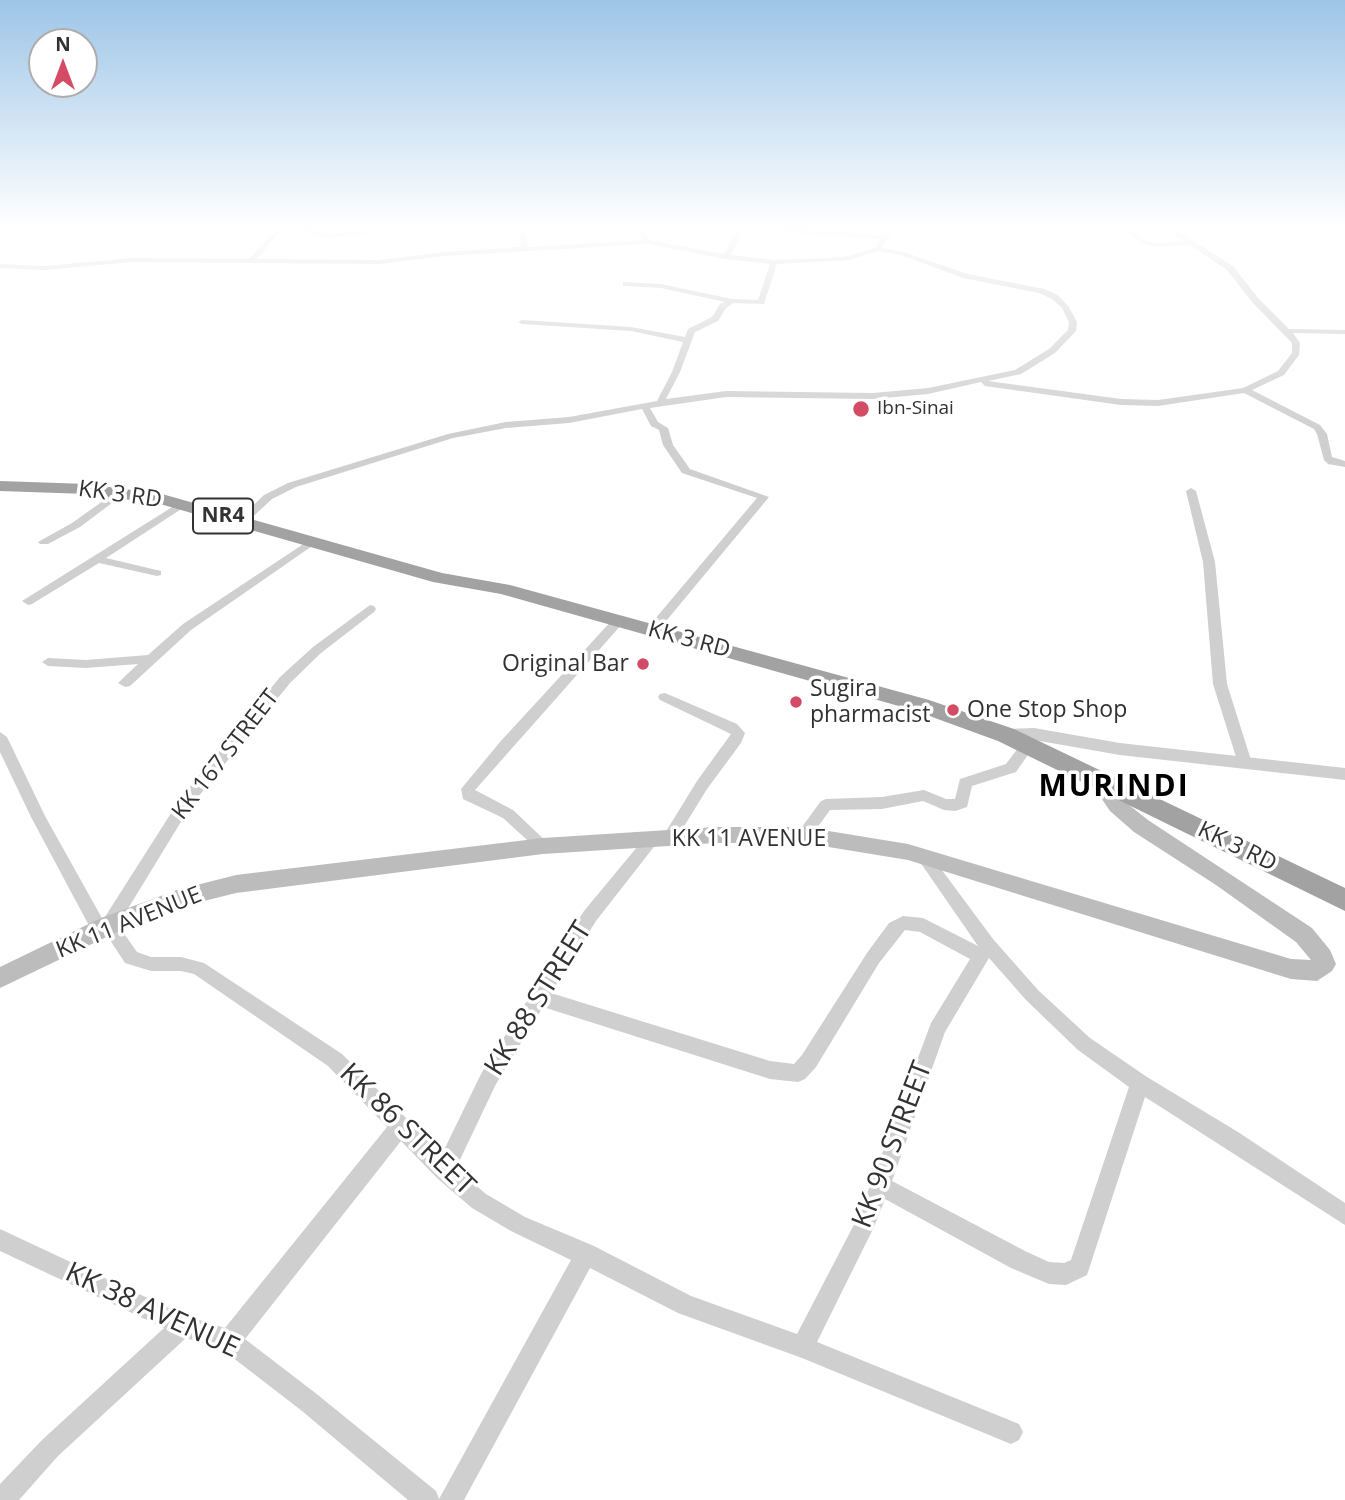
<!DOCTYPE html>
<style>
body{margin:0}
#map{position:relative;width:1345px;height:1500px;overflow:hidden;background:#fff;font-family:"Open Sans",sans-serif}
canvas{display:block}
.north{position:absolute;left:28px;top:28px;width:70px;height:70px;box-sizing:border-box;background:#fff;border:2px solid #adadad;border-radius:50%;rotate:0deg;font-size:19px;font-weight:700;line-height:28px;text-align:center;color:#323232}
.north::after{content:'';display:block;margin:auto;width:24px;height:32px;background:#d34b64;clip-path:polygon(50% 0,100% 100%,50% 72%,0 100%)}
</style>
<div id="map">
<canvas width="1345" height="1500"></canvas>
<div class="north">N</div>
</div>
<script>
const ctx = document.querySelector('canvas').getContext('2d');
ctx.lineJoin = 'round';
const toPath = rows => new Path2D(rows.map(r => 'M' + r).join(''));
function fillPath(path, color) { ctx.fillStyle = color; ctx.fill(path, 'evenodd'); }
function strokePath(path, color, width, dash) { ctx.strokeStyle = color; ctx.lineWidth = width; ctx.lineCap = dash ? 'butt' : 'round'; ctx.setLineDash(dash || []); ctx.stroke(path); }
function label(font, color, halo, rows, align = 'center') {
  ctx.font = font + ' "Open Sans",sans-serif'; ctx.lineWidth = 7; ctx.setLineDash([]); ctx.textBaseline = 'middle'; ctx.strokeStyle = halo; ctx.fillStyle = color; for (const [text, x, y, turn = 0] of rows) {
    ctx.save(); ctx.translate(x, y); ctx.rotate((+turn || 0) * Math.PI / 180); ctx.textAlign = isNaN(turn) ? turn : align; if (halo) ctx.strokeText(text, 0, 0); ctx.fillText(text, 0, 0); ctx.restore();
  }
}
const minor = toPath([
 [285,225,300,225,327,234,393,228,396,230,327,238,292,226,276,236,257,259,380,260,444,252,521,247,521,236,509,225,516,225,526,234,528,247,643,240,633,225,639,225,649,240,724,254,740,225,746,225,731,255,774,260,832,258,848,256,875,248,881,239,797,233,764,225,883,235,889,225,895,225,882,248,904,252,968,274,1044,289,1058,295,1069,307,1077,322,1076,331,1055,353,1021,374,988,381,1121,399,1158,400,1243,388,1278,371,1292,353,1292,343,1252,302,1227,270,1190,245,1156,247,1141,243,1117,225,1124,225,1145,241,1156,243,1184,241,1161,225,1168,225,1233,266,1258,298,1289,329,1345,330,1345,334,1293,333,1300,343,1299,355,1284,375,1252,390,1320,425,1327,434,1332,457,1345,461,1345,467,1328,464,1324,460,1317,434,1314,429,1244,393,1158,406,1121,405,985,386,981,382,928,394,873,399,726,397,650,408,658,422,668,428,673,445,690,469,769,497,657,632,653,633,647,629,649,626,757,498,682,473,663,445,659,430,651,426,642,409,569,423,506,428,453,438,296,487,272,499,246,523,238,523,237,521,264,495,288,483,448,434,506,422,569,417,657,401,672,372,683,342,631,331,522,324,518,322,522,320,631,327,685,337,688,329,712,317,720,304,725,302,661,288,626,286,623,286,623,282,661,284,732,299,758,300,770,264,726,259,647,244,444,256,380,264,132,262,45,270,0,268,0,264,45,266,132,258,249,259,272,234,285,225],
 [878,251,901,255,963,278,1039,293,1052,299,1062,308,1069,322,1068,330,1049,349,1015,370,928,388,873,393,726,391,666,399,680,372,695,332,718,321,726,308,733,303,764,304,777,264,849,260,878,251],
 [1191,488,1196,491,1215,562,1227,684,1251,760,1244,765,1237,760,1213,684,1203,562,1186,491,1191,488],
 [120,489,124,490,124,494,80,527,48,544,40,544,38,542,72,523,120,489],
 [182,501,187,504,186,506,106,558,161,571,161,575,157,576,99,563,32,604,28,605,22,601,182,501],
 [311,539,315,540,315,544,191,630,130,686,125,687,118,683,138,664,86,668,48,666,42,662,48,658,86,660,148,655,183,624,311,539],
 [370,605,374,606,376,609,374,612,321,653,290,683,190,807,118,925,137,952,151,957,181,957,204,963,342,1054,442,1154,482,1072,584,911,647,835,657,835,660,839,596,921,551,993,770,1061,794,1064,802,1055,867,953,889,923,903,916,923,918,978,946,920,862,917,858,920,854,925,852,930,854,993,939,1038,990,1090,1038,1147,1077,1238,1132,1345,1203,1345,1225,1145,1097,1087,1275,1066,1285,1049,1284,1011,1268,885,1199,874,1227,817,1342,1019,1424,1023,1432,1019,1440,1011,1444,802,1358,678,1313,590,1268,464,1500,408,1500,302,1411,223,1350,186,1338,58,1456,19,1500,0,1500,0,1484,42,1440,164,1328,0,1251,0,1229,186,1316,225,1328,387,1127,328,1066,194,974,181,971,151,971,125,963,106,934,100,937,94,935,31,817,0,752,0,732,7,737,45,816,103,920,180,799,280,677,313,647,370,605],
 [905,930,920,932,970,959,931,1023,859,1215,797,1334,691,1296,594,1246,525,1217,486,1194,456,1168,496,1084,543,1007,770,1079,798,1082,805,1079,816,1067,879,963,905,930],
 [989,958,1026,1000,1078,1050,1129,1087,1071,1260,1064,1263,1049,1262,1027,1252,892,1181,945,1032,989,958],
 [401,1141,437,1178,472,1208,511,1231,571,1260,439,1499,436,1491,318,1395,245,1339,401,1141],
 [618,617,622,618,624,621,622,624,475,790,513,810,551,846,548,850,543,852,538,850,503,818,463,799,461,789,500,742,614,618,618,617],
 [665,693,737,724,745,733,741,743,707,789,675,841,670,843,665,841,662,837,665,833,697,781,731,734,660,700,658,697,660,694,665,693],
 [1027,741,1034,746,1016,772,972,786,967,807,955,811,944,810,923,801,882,809,830,810,809,839,804,841,799,839,796,835,821,801,826,799,882,797,924,790,946,799,955,799,960,779,1006,764,1022,743,1027,741]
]);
const tertiary = toPath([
 [1034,728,1120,743,1345,768,1345,780,1120,755,1034,740,1006,741,997,735,1006,729,1034,728]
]);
const secondary = toPath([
 [1097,770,1104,772,1124,801,1148,820,1312,928,1330,950,1336,964,1332,971,1317,981,1291,979,908,860,804,843,715,843,543,854,236,893,180,907,117,932,0,988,0,967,101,918,177,890,236,875,543,838,715,827,804,827,908,844,1291,959,1311,960,1296,942,1216,885,1134,832,1110,811,1087,777,1090,772,1097,770]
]);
const trunk = toPath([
 [0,481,87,484,162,494,442,573,510,585,929,700,1014,729,1345,888,1345,911,998,741,913,710,501,594,433,582,160,504,87,494,0,491,0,481]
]);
const markers = [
 [861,409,9,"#d34b64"],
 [643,664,7,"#d34b64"],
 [796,702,7,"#d34b64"],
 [953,710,7,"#d34b64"]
];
const farPoinames = [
 ["Ibn-Sinai",877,409]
];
const shields = [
 [223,516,60]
];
const shieldNames = [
 ["NR4",223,516]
];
const streetNames = [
 ["KK 3 RD",120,495,8],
 ["KK 3 RD",689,640,15],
 ["KK 167 STREET",226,755,-52],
 ["KK 11 AVENUE",749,839],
 ["KK 3 RD",1237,847,26],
 ["KK 11 AVENUE",129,923,-22]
];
const poiNames = [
 ["Original Bar",629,664,"right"],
 ["Sugira",810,689],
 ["pharmacist",810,715],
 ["One Stop Shop",967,710]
];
const nearStreetnames = [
 ["KK 88 STREET",539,999,-58],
 ["KK 86 STREET",407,1130,44],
 ["KK 90 STREET",893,1145,-69],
 ["KK 38 AVENUE",152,1311,25]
];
const districtNames = [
 ["MURINDI",1114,787]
];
fillPath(minor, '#cfcfcf');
fillPath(tertiary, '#cfcfcf');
fillPath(secondary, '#bcbcbc');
fillPath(trunk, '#a2a2a2');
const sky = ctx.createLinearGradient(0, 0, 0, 435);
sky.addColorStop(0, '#9dc5e7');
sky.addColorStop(0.52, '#fff');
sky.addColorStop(1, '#ffffff00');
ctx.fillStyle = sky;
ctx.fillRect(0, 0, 1345, 435);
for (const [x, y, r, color] of markers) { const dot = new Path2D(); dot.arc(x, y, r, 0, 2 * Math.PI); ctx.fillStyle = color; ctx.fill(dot); strokePath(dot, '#fff', 2.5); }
label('19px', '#323232', '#fff', farPoinames, 'left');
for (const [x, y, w] of shields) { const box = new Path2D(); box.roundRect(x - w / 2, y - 17.5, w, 35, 5); ctx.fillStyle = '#fff'; ctx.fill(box); strokePath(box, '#323232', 2); }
label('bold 21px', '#323232', null, shieldNames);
label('23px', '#323232', '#fff', streetNames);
label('23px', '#323232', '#fff', poiNames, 'left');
label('28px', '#323232', '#fff', nearStreetnames);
ctx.letterSpacing = '2px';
label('bold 30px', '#000', '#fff', districtNames);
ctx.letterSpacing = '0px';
</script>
